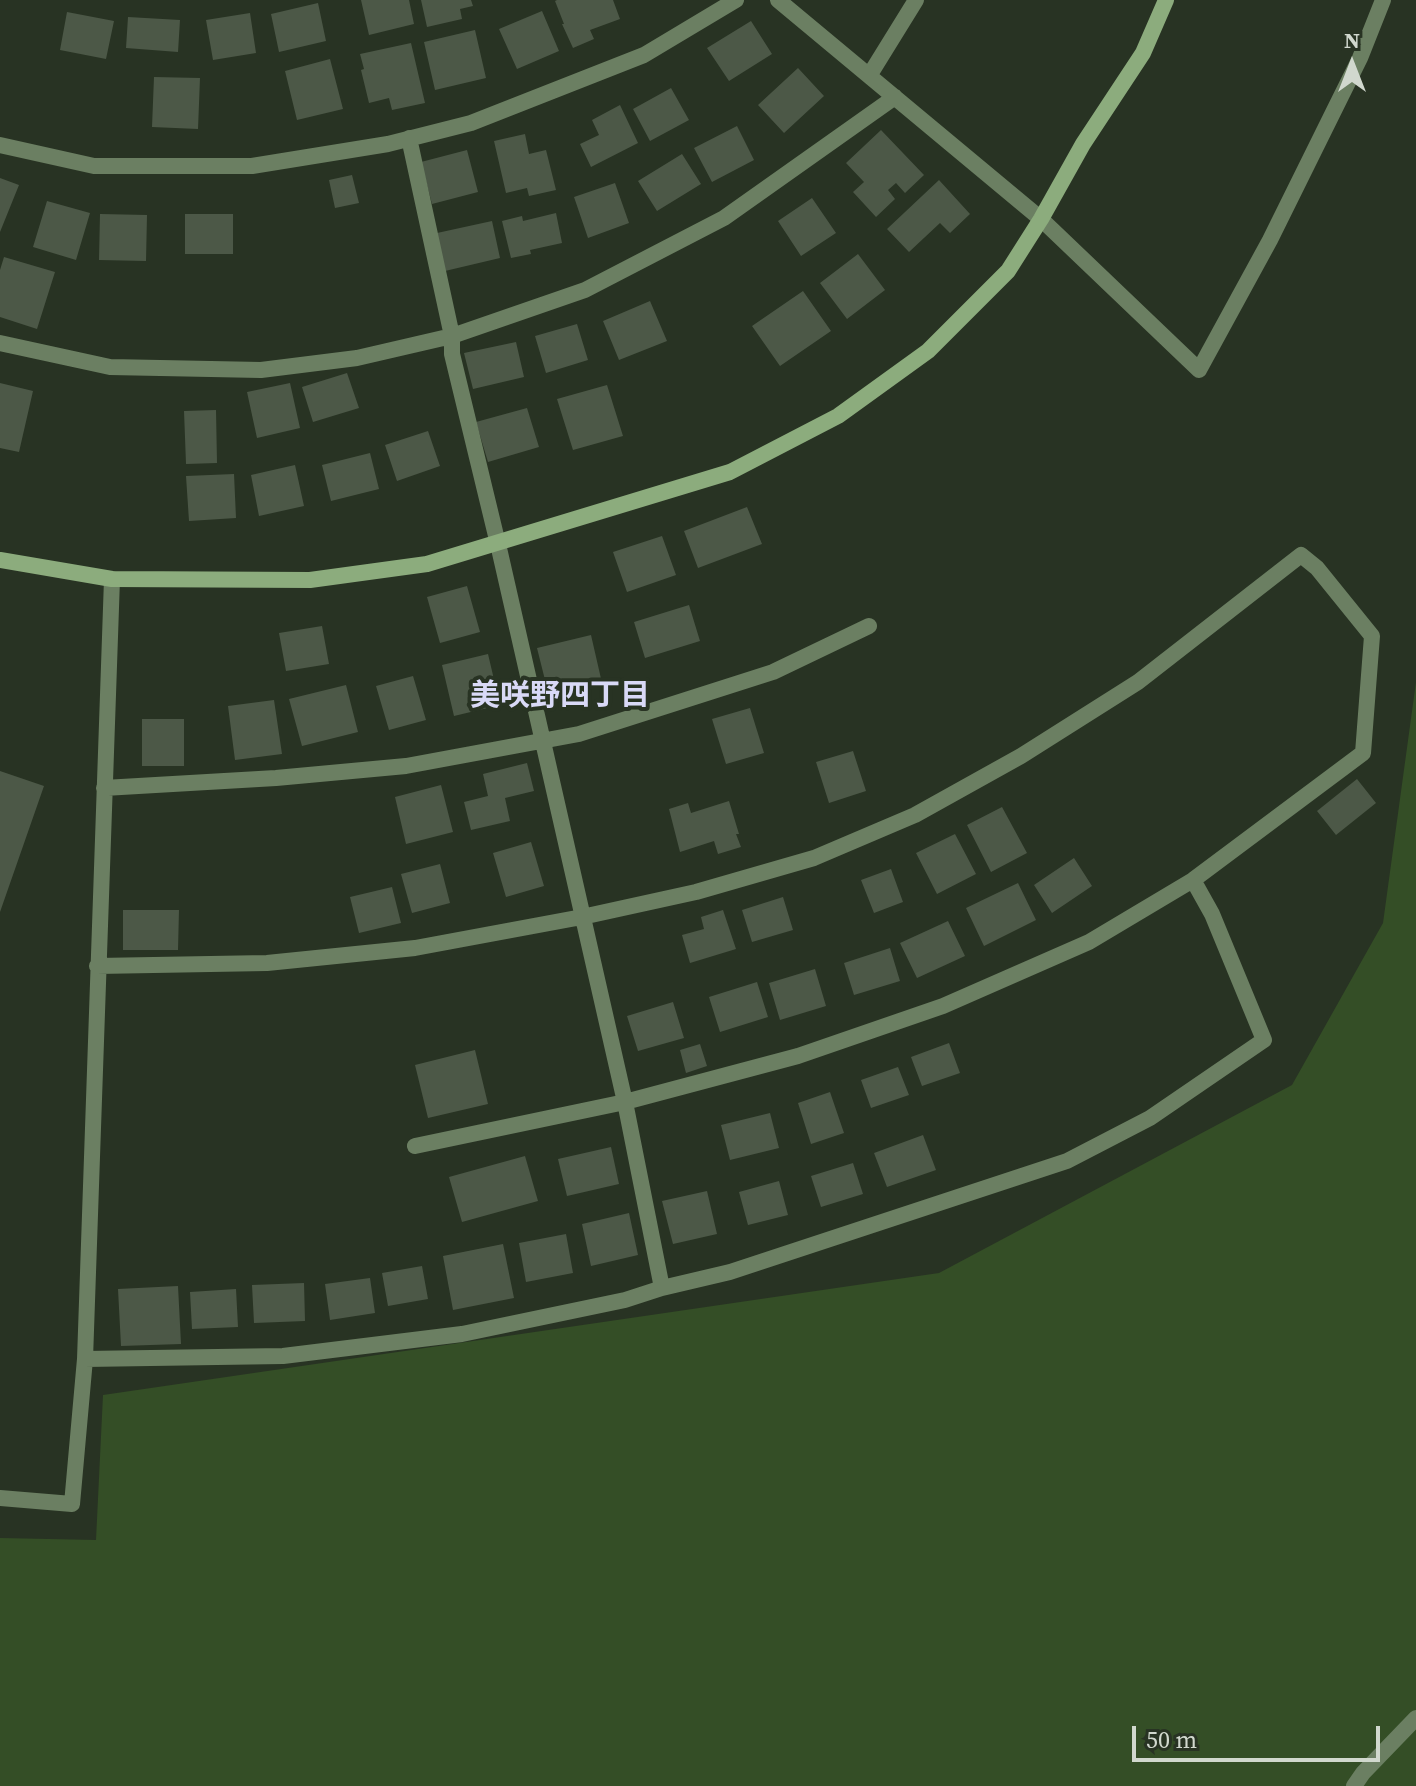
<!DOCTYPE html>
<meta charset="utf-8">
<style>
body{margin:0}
#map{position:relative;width:1416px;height:1786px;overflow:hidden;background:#283323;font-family:"Source Serif 4",serif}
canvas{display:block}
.north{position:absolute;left:1312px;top:24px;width:80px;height:80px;-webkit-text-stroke:6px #283323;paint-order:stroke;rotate:0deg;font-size:22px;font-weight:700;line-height:32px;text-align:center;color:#d1d8ce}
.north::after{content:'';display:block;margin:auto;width:28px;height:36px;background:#d1d8ce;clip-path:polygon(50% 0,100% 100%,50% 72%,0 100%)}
.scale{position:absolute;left:1132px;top:1726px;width:248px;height:36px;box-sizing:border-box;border:4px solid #d1d8ce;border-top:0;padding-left:10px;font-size:24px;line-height:28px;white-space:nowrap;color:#d1d8ce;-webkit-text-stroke:6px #283323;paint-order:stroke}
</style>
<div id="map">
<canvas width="1416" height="1786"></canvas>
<div class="north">N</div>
<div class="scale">50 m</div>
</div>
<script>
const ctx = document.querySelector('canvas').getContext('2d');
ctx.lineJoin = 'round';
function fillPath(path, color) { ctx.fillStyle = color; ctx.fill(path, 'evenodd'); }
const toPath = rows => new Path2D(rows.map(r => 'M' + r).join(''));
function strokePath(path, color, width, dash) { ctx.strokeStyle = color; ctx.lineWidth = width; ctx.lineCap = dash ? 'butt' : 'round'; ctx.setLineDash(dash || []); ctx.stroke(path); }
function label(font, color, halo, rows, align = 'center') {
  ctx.font = font + ' "Source Serif 4","Noto Sans JP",serif'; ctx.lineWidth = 8; ctx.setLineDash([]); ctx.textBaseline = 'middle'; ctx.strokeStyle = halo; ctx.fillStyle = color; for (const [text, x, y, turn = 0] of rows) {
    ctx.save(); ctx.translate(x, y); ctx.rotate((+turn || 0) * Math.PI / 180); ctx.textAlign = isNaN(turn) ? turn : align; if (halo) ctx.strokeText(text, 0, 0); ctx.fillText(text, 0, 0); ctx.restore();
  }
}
const green = toPath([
 [1416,682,1416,1786,0,1786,0,1538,96,1540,103,1395,939,1273,1292,1085,1383,923]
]);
const building = toPath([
 [361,0,409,0,414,24,369,35],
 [421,0,471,0,473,6,460,9,462,19,427,27],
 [557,0,613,0,620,19,590,30,594,39,573,48,562,24,564,24,555,1],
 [318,3,326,41,279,52,271,14],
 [542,11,559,51,517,69,499,29],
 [67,12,114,21,106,59,60,50],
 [250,13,256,53,213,60,206,20],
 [128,17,180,20,178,52,126,48],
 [751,21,772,54,729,81,707,48],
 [475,30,486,78,435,90,424,42],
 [411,43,425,103,392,110,389,98,369,103,361,70,364,69,360,54],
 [330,59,343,109,297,120,285,71],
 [798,68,824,96,784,133,758,105],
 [154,77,200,78,198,129,152,127],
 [671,88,689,120,650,141,633,109],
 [620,105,638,143,591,167,580,144,599,135,592,120],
 [737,126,754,160,712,182,694,148],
 [881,130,924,175,905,193,896,183,888,190,895,199,876,217,853,192,864,182,846,163],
 [525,134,529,154,546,150,556,190,529,196,527,188,506,193,494,141],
 [467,150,478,192,432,204,421,162],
 [682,154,701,184,657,211,638,181],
 [352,175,359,203,335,208,329,180],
 [0,178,19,185,0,232],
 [939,180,970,214,950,233,940,223,909,252,887,229],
 [615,183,629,223,588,238,574,197],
 [812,198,836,233,801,256,778,221],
 [47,201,90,213,76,260,33,247],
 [556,213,562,243,530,250,531,254,511,258,502,221,522,216,523,221],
 [100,214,147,215,146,261,99,260],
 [185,214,233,214,233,254,185,254],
 [492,221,500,258,445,271,437,233],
 [858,254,885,290,847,319,820,283],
 [4,257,55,272,37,329,0,317,0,270],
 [803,291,831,331,780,366,752,326],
 [650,301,667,341,619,360,603,321],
 [577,324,588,360,546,373,535,336],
 [516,342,524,377,473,389,464,353],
 [347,373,359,408,313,422,302,387],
 [0,383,33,391,19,452,0,448],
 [290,383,300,428,257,438,247,392],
 [607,385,623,436,573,450,557,399],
 [527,408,539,447,488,462,476,422],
 [216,410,217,463,186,464,184,411],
 [428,431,440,466,397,481,385,445],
 [370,453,379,489,331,501,322,465],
 [295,465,304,506,259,516,251,475],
 [234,474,236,518,189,521,186,476],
 [747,507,762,544,698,568,684,531],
 [662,536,676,575,627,592,613,552],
 [467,586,480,632,440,643,427,597],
 [689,605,700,641,645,658,634,622],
 [322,626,329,664,286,671,279,633],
 [591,635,602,683,549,696,537,648],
 [488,654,500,705,454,716,442,665],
 [413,676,426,720,389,730,376,686],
 [346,685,358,732,302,746,289,699],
 [274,700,282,754,235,760,228,706],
 [750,708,764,753,726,764,712,719],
 [142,719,184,719,184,766,142,766],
 [853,751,866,791,829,803,816,762],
 [527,763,534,791,505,798,510,821,471,830,464,802,488,796,483,774],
 [0,771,44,786,0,912],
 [1357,779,1376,803,1336,835,1317,811],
 [441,785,453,832,406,844,395,797],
 [729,801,739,834,736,834,741,847,718,854,714,841,680,852,669,809,688,803,691,813],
 [1002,807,1027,853,991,872,967,825],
 [955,834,976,874,937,894,916,853],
 [531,842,544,886,506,897,493,853],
 [1074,858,1092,886,1052,913,1034,885],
 [440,864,450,903,412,913,401,874],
 [891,869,903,902,874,913,861,880],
 [1018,883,1036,920,984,946,966,908],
 [392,887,401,923,359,933,350,897],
 [783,897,793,930,752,942,742,910],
 [123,910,179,910,178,950,123,950],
 [723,910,736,949,690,963,682,935,704,929,701,917],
 [948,921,965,956,917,978,900,943],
 [890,948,900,981,854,995,844,963],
 [815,969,826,1006,780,1020,769,983],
 [757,982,768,1017,720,1032,709,997],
 [673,1002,684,1038,638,1051,627,1016],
 [949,1043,960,1073,922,1086,911,1057],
 [700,1044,707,1066,686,1073,680,1050],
 [475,1050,488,1104,428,1118,415,1065],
 [898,1067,909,1095,871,1108,861,1080],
 [830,1092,844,1133,811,1144,798,1103],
 [770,1113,779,1148,730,1160,721,1125],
 [923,1135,936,1170,887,1187,874,1153],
 [611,1147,619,1184,567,1196,558,1159],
 [525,1156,538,1201,462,1222,449,1177],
 [853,1163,863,1194,821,1207,811,1176],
 [779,1181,788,1215,748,1225,739,1192],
 [707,1191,717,1234,673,1244,662,1201],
 [629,1213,638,1255,591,1266,582,1224],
 [566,1234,573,1273,526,1282,519,1243],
 [503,1244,514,1298,453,1310,443,1256],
 [422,1266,428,1299,388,1306,382,1273],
 [370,1278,375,1313,330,1320,325,1284],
 [304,1283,305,1321,254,1323,252,1285],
 [178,1286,181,1344,121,1346,118,1289],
 [236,1289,238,1327,192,1329,190,1292]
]);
const street = toPath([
 [778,0,1041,219,1199,370,1270,240,1360,58,1383,0],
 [869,76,916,0],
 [409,138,452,336,452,354,498,544,625,1102,662,1288],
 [0,145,94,166,252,166,388,144,471,123,644,55,736,0],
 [0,343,110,367,261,370,357,358,452,336,585,290,724,218,895,97],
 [104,788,276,778,406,766,579,734,773,672,869,626],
 [97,966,267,963,415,948,582,917,696,892,814,858,915,815,1021,756,1138,682,1301,555,1317,568,1372,636,1363,753,1193,880,1089,942,943,1006,798,1056,625,1102,415,1146],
 [85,1359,283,1356,462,1334,625,1300,662,1288,730,1272,1067,1161,1150,1118,1264,1040,1212,914,1193,880],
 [0,1498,72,1504,85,1359,112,579],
 [1354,1786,1363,1773,1416,1718]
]);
const secondary = toPath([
 [0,560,112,579,310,580,427,564,730,472,838,416,928,351,1008,271,1041,219,1083,144,1143,53,1166,0]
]);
const neighbourhoodNames = [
 ["美咲野四丁目",560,697]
];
fillPath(green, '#344e26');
fillPath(building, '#4c5847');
strokePath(street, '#6b7f62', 16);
strokePath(secondary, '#8cac7d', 16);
label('bold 30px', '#d9d9f7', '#283323', neighbourhoodNames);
</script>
